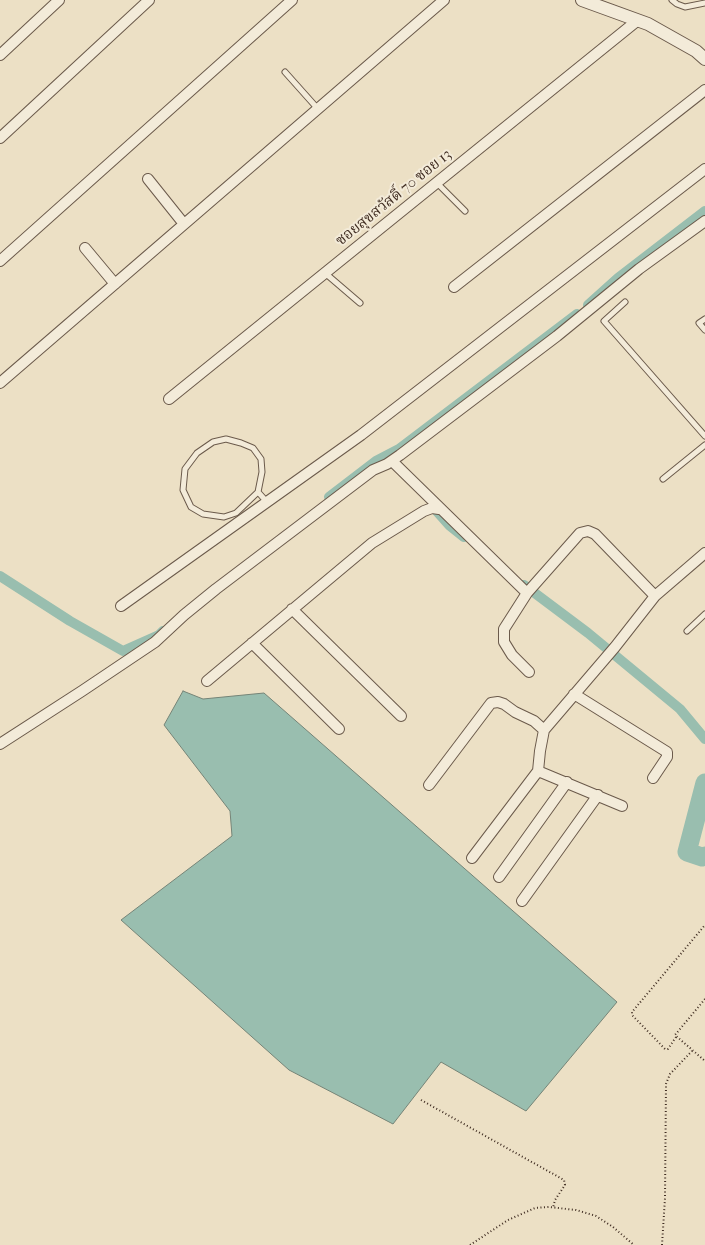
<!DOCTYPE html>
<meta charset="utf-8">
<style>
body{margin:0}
canvas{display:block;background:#ece0c5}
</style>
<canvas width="705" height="1245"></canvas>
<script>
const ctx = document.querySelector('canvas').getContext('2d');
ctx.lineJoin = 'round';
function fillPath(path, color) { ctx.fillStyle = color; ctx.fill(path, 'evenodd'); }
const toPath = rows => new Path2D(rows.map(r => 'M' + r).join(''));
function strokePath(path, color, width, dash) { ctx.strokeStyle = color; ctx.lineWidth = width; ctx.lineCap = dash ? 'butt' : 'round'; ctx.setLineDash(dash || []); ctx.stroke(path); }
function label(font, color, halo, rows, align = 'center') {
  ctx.font = font + ' "IM FELL French Canon","Noto Serif Thai",serif'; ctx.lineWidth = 4; ctx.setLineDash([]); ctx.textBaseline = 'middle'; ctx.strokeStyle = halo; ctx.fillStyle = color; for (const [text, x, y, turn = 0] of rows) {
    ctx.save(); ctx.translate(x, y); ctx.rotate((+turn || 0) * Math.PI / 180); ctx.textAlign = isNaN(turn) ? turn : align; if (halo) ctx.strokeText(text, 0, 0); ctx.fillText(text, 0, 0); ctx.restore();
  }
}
const water = toPath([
 [183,691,203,699,264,693,617,1002,526,1111,441,1062,393,1124,289,1070,121,920,232,836,230,811,164,725,183,691]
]);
const canal = toPath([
 [588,305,618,278,705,211],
 [329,497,376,461,399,449,577,314],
 [433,507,449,525,464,537],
 [0,576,70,621,123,651,159,635,163,631],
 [524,585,588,633,680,709,705,739]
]);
const river = toPath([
 [705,783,687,852,702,857,705,856]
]);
const path = toPath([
 [705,999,675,1035,705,1061],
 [676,1037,668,1049,665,1049,632,1015,632,1012,705,925],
 [421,1100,564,1180,565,1185,555,1200,553,1208],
 [470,1245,508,1220,535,1208,549,1207,576,1210,596,1216,613,1227,634,1245],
 [662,1245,665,1198,666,1084,670,1074,692,1051]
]);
const service = toPath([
 [672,0,677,4,685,7,705,3],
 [285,72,318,109],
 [437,183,465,211],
 [325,273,360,303],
 [625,302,604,321,705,436],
 [705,319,699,323,705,330],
 [663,479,705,445],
 [258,492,262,472,261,459,253,448,241,443,226,439,213,442,197,453,185,469,183,490,191,507,203,514,224,517,236,513,258,492,267,502],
 [687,631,705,614]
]);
const minor = toPath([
 [0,55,59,0],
 [0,138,149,0],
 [148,179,184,224],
 [85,248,115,284],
 [0,261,292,0],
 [454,287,705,90],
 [0,383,444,0],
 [169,399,638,20],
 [392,461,527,593],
 [121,606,361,435,705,169],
 [292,609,401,716],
 [252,643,339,729],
 [529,672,512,655,504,642,504,629,527,593,580,533,588,531,595,534,655,596],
 [207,681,372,543,424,511,432,508,439,509],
 [574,694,667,752,667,757,653,778],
 [0,744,82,691,155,642,184,615,216,589,373,470,387,464,400,455,557,336,639,269,705,221],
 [538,771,622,806],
 [429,785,491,703,498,702,504,704,515,712,534,721,544,730],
 [472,858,538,771,540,751,544,730,615,647,655,596,705,553],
 [499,877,567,782],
 [522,901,598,795]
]);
const tertiary = toPath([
 [582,0,648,24,696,51,705,59]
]);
const streetNames = [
 ["ซอยสุขสวัสดิ์ 70 ซอย 13",394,198,-39]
];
fillPath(water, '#99beaf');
strokePath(water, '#758477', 1);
strokePath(canal, '#99beaf', 10);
strokePath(river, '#99beaf', 19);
strokePath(service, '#6b5a4b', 7);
strokePath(minor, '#6b5a4b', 12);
strokePath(tertiary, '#6b5a4b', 14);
strokePath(path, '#402d22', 2, [1, 2.5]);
strokePath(service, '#f3ebd9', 5);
strokePath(minor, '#f3ebd9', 10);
strokePath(tertiary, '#f3ebd9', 12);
label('15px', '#402d22', '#f3ebd9', streetNames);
</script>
